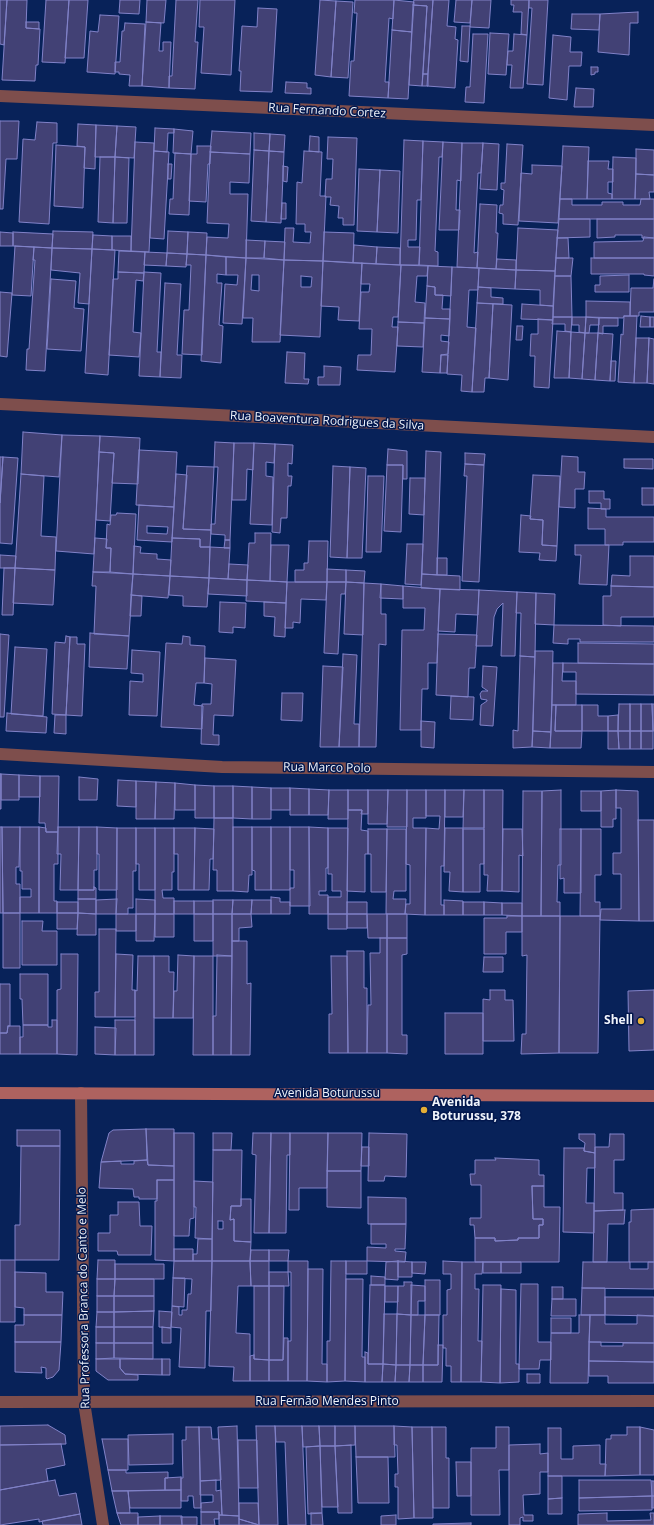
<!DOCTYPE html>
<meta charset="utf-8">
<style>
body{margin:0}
canvas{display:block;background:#082259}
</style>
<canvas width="654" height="1525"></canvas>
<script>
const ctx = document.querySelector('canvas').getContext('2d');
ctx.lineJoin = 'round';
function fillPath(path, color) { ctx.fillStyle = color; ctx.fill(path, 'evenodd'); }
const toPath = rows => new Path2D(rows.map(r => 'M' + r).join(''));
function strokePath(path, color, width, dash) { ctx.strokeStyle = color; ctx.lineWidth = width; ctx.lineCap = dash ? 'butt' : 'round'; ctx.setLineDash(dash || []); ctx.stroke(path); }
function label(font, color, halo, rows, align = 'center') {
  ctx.font = font + ' "Open Sans",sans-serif'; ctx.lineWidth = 3; ctx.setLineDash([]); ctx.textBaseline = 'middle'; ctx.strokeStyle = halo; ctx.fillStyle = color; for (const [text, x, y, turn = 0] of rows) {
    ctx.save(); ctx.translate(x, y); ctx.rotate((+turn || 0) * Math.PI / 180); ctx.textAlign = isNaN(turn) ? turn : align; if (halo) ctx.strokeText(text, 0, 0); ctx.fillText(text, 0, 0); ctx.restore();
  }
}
const building = toPath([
 [0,0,7,0,4,45,0,44,0,0],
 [7,0,27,0,26,28,40,29,38,65,36,65,35,81,2,80,7,0],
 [46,0,69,0,65,63,42,62,46,0],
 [69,0,88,0,84,58,65,58,69,0],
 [120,0,140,0,139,14,119,13,120,0],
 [147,0,166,0,164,23,146,22,147,0],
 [176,0,198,0,195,42,198,42,195,89,169,88,169,76,172,76,176,0],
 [200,0,235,0,231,75,201,73,204,27,199,27,200,0],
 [320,0,336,1,331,77,315,75,320,0],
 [355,0,394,0,393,19,389,18,385,82,389,82,388,98,349,96,351,61,354,61,357,13,354,13,355,0],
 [394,0,414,2,412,32,392,30,394,0],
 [414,0,433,0,428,74,423,74,427,6,413,5,414,0],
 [433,0,449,0,447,26,456,27,455,39,458,40,455,88,427,86,433,0],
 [456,0,472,0,470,23,454,22,456,0],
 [472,0,491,0,489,28,470,27,472,0],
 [511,0,529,0,527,35,521,34,522,12,513,12,514,5,511,5,511,0],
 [529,0,548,0,543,85,527,84,532,8,529,8,529,0],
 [336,1,353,2,348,78,331,77,336,1],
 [413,5,427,6,422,86,409,85,413,5],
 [258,8,277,9,272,92,240,91,241,71,239,71,242,26,257,27,258,8],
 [638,12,638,23,630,23,629,55,598,52,600,14,638,12],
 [572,14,600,14,599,30,571,29,572,14],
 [100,15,119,16,115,74,87,72,90,31,98,32,100,15],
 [26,22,39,22,39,29,26,28,26,22],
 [146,22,161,23,159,51,163,51,163,42,171,42,169,88,142,86,146,22],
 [125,23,145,24,142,86,129,86,130,75,119,74,119,72,115,72,115,62,120,62,122,31,124,31,125,23],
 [462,26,470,26,468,62,460,61,462,26],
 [392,30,412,32,408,99,388,98,392,30],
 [490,33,509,34,506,75,488,74,490,33],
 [473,34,488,34,484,103,465,102,466,87,470,87,473,34],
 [514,34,527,35,523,88,510,88,512,65,507,65,508,51,513,51,514,34],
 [553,35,571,37,570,52,582,52,581,66,569,66,567,100,549,98,553,35],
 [591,67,598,67,598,72,595,72,595,74,591,75,591,67],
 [423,74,428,74,428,86,422,86,423,74],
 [286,82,307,83,307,88,311,88,311,94,285,93,286,82],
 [576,88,594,89,593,107,574,107,576,88],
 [0,121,19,121,17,159,6,159,3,209,0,209,0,121],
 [37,122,57,123,57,143,53,143,49,224,19,222,23,139,35,140,37,122],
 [78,124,96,125,95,169,84,168,85,147,77,146,78,124],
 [96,125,117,126,115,157,95,157,96,125],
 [117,126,136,127,134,158,115,157,117,126],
 [155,128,174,129,174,133,168,133,167,152,154,151,155,128],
 [174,129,193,131,191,154,173,153,174,129],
 [212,131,251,133,250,154,210,152,212,131],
 [254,133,270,134,269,151,254,150,254,133],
 [270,134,285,135,284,152,269,151,270,134],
 [310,136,319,137,319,152,309,151,310,136],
 [328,137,357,138,354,225,343,225,343,218,338,218,339,206,330,205,331,197,325,197,326,179,332,179,333,159,327,159,328,137],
 [404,140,423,141,421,200,417,200,416,240,408,240,408,247,420,247,419,265,400,265,404,140],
 [423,141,443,142,442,157,439,157,435,251,438,252,438,266,419,265,423,141],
 [135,142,154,143,149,252,131,251,135,142],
 [443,142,462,143,461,181,457,180,456,210,460,210,459,230,439,230,443,142],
 [462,143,483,143,481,173,478,173,474,253,478,252,477,268,457,267,462,143],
 [483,143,499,144,497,190,480,189,483,143],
 [507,144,523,145,518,225,503,224,503,214,499,213,500,205,503,205,504,190,501,189,501,183,505,183,507,144],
 [56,145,85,147,83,208,54,206,56,145],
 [197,146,211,146,210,164,208,164,206,202,189,201,191,154,197,154,197,146],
 [563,146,589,147,587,199,560,199,563,146],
 [636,149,654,150,654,175,636,174,636,149],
 [254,150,269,151,266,222,251,221,254,150],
 [154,151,169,152,164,239,150,238,154,151],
 [269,151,284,152,281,223,266,222,269,151],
 [304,151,322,152,320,196,326,196,323,261,284,260,285,228,294,228,293,242,310,243,311,232,305,232,305,224,296,224,297,182,302,183,304,151],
 [210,152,250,154,249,183,230,182,230,194,248,194,246,258,206,255,207,237,228,238,229,224,207,223,210,152],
 [175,153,191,154,189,215,169,214,170,199,173,199,175,153],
 [100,157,115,157,113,223,98,222,100,157],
 [115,157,129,158,127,223,113,223,115,157],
 [613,157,636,158,635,199,612,199,613,157],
 [588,161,609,161,608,169,613,169,613,182,608,182,608,193,612,194,612,199,587,199,588,161],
 [168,164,172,164,171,179,168,179,168,164],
 [532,165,562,166,558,223,519,221,521,173,532,174,532,165],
 [283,166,288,167,287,182,283,181,283,166],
 [359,169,380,170,377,232,357,231,359,169],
 [380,170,400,171,398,233,377,232,380,170],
 [636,174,654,175,654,192,649,192,650,199,635,199,636,174],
 [560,199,572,199,572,205,602,205,602,202,623,202,623,205,640,205,641,199,654,199,654,219,559,219,560,199],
 [282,203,286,203,286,219,281,219,282,203],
 [480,204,497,205,496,233,498,233,496,269,477,268,480,204],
 [559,219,590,219,590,237,557,238,559,219],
 [597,219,654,219,654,238,642,238,642,235,615,235,615,237,597,238,597,219],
 [518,228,558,230,555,271,516,270,518,228],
 [53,231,93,232,92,249,52,248,53,231],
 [168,231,188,232,187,254,167,253,168,231],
 [0,232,13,233,13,246,0,246,0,232],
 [13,232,53,234,52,248,13,246,13,232],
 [188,232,207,233,206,255,187,254,188,232],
 [324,232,354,233,353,263,323,261,324,232],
 [93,235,112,236,112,250,92,249,93,235],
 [112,236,131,236,131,251,112,250,112,236],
 [644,237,654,238,654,258,594,258,594,242,643,241,644,237],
 [557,238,568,238,569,258,556,258,557,238],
 [246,240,265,241,264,258,246,258,246,240],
 [265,241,285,242,284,260,264,258,265,241],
 [354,245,377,247,376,264,353,263,354,245],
 [15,246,34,247,31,296,12,295,15,246],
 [34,247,52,248,45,371,26,370,27,349,29,349,35,260,33,260,34,247],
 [377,247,400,248,400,265,376,264,377,247],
 [52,248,92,249,89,304,78,303,80,273,51,270,52,248],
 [92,249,115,250,108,375,85,373,92,249],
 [119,251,145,252,144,273,118,272,119,251],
 [145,252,167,253,166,266,144,265,145,252],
 [167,253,187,254,186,267,166,266,167,253],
 [187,254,206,255,202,355,182,354,184,310,189,310,191,265,186,265,187,254],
 [206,255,226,257,226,275,217,274,217,283,222,283,219,325,223,326,221,363,201,361,206,255],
 [226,257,246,258,242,324,223,323,225,284,237,285,238,275,226,275,226,257],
 [246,258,284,260,280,342,252,342,253,318,243,318,246,258],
 [252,275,259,275,259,291,251,290,252,275],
 [556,258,573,258,571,276,555,276,556,258],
 [591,258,654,258,654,276,644,275,644,274,591,274,591,258],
 [497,259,516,260,516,270,496,269,497,259],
 [284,260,323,261,320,337,280,335,284,260],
 [301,276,312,277,311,287,301,287,301,276],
 [323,261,362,263,359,321,338,320,339,307,321,306,323,261],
 [362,263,401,265,398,317,393,317,392,327,398,327,395,372,357,370,358,355,371,355,372,329,359,329,361,292,369,292,370,284,361,284,362,263],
 [401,265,428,266,427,276,417,276,415,302,425,303,424,323,398,322,401,265],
 [428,266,452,267,451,296,435,295,435,287,427,286,428,266],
 [452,267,479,268,478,290,469,290,467,327,476,328,472,392,461,391,462,375,447,374,452,267],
 [479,268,516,270,515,289,478,287,479,268],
 [516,270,555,271,553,306,540,305,540,290,515,289,516,270],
 [118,272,144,273,143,281,136,280,133,332,141,333,139,357,109,355,113,279,118,279,118,272],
 [144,272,161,273,157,352,161,352,160,377,139,376,144,272],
 [629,275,629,292,595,292,595,285,600,285,600,276,629,275],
 [555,276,571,276,572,317,553,317,555,276],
 [51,279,76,281,74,308,84,309,81,351,47,349,51,279],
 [654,279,654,312,639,312,639,316,630,316,631,288,653,288,654,279],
 [165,283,181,284,177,355,182,355,181,378,160,377,165,283],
 [427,286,435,287,435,295,443,295,442,309,450,309,450,319,425,318,427,286],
 [478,287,491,288,491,297,503,298,503,304,477,303,478,287],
 [0,292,12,293,7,357,0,356,0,292],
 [586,301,630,302,630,316,624,316,623,318,586,317,586,301],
 [477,303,493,304,489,378,485,378,484,392,472,392,477,303],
 [493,304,512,305,508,380,489,378,493,304],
 [522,304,553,306,553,320,521,319,522,304],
 [624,316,637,316,634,383,618,382,621,334,623,335,624,316],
 [641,316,650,317,650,327,640,327,641,316],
 [553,317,572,317,571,332,565,331,565,324,552,324,553,317],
 [572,317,586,317,585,333,579,332,579,325,572,325,572,317],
 [586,317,599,318,599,325,590,325,589,333,585,333,586,317],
 [650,317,654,317,654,327,650,327,650,317],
 [425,318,450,319,449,336,441,335,441,341,449,342,448,354,441,355,440,373,422,372,425,318],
 [599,318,618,318,618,326,603,326,603,334,598,333,599,318],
 [538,319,553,320,549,388,534,387,535,356,530,356,531,334,538,334,538,319],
 [398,322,424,323,423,347,397,346,398,322],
 [517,326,523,326,522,340,516,340,517,326],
 [557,331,571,332,569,378,554,378,557,331],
 [571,332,585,333,582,379,569,378,571,332],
 [585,333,598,333,595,380,582,379,585,333],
 [598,333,613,334,610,381,595,380,598,333],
 [636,338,649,338,647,383,634,383,636,338],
 [649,338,654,339,654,384,647,383,649,338],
 [287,352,305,353,304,379,309,379,308,384,285,383,287,352],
 [441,355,448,355,447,373,440,373,441,355],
 [611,361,616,361,615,381,610,381,611,361],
 [324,366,341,367,340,385,318,385,318,377,324,377,324,366],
 [23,432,62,435,59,477,21,474,23,432],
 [62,435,100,436,94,554,56,551,62,435],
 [100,436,140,438,138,484,112,483,114,453,99,452,100,436],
 [215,442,234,443,230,540,225,540,225,535,211,534,211,524,215,524,218,467,214,467,215,442],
 [234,443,254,443,253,470,247,469,246,500,232,500,234,443],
 [254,443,275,444,274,463,266,462,266,476,273,477,272,525,250,524,254,443],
 [275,444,293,445,292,464,288,463,288,476,292,476,291,486,288,486,287,518,281,518,280,533,272,532,275,444],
 [388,449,407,451,407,479,403,479,403,465,387,465,388,449],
 [139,450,177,452,174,507,136,505,139,450],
 [426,451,441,452,437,575,422,574,426,451],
 [99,452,114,453,110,521,96,520,99,452],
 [465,453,485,454,484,465,465,464,465,453],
 [562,456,578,457,578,472,585,472,584,489,575,489,575,508,559,507,562,456],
 [0,457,3,457,0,503,0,457],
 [3,457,18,458,12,544,0,543,0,503,3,457],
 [624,459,653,459,653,469,624,468,624,459],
 [465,464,484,465,479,582,462,581,467,476,464,476,465,464],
 [387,465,403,465,401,532,384,531,387,465],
 [187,466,214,467,211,530,183,529,187,466],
 [333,466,350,467,347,558,330,557,333,466],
 [350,467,366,468,362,558,347,558,350,467],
 [21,474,44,476,41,536,56,537,55,570,15,568,21,474],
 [176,474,187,475,183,529,211,530,210,547,200,547,200,539,172,538,176,474],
 [533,475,560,476,557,546,542,545,543,520,530,519,533,475],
 [368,476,384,476,381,552,366,552,368,476],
 [410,478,425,478,424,515,409,514,410,478],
 [642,488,654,488,654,505,642,505,642,488],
 [589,491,604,491,604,499,610,499,610,509,601,509,601,503,589,503,589,491],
 [139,505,174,507,172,542,137,540,139,505],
 [147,526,168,527,167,534,147,533,147,526],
 [588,508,606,509,606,517,654,517,654,542,623,542,623,545,605,545,605,529,588,529,588,508],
 [117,513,136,514,133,574,110,572,111,548,106,548,107,524,110,525,111,515,116,515,117,513],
 [521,515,531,516,530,519,543,520,542,545,557,546,556,561,539,560,540,553,519,552,521,515],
 [255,533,271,533,270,581,247,580,249,543,255,543,255,533],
 [95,538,107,539,106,548,111,548,110,572,93,572,95,538],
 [172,538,200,539,200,547,210,547,209,578,170,576,172,538],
 [225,540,230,540,230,548,224,548,225,540],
 [309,541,328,541,327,582,295,582,295,570,304,570,304,563,308,563,309,541],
 [407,544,423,544,421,585,405,584,407,544],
 [271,545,289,545,287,582,270,581,271,545],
 [575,545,609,545,607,585,579,584,581,555,575,555,575,545],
 [134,546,141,547,140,553,157,554,157,559,171,560,170,576,133,574,134,546],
 [210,547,230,548,228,579,209,578,210,547],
 [0,555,16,556,15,568,0,568,0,555],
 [630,556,654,556,654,587,611,586,612,575,630,576,630,556],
 [437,558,447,558,447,575,437,575,437,558],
 [229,564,248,565,247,580,228,579,229,564],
 [4,568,15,568,13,615,2,615,4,568],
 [15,568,55,570,53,605,13,603,15,568],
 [327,569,346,570,346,582,327,582,327,569],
 [346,570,365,571,364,583,346,582,346,570],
 [93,572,133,574,129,636,94,634,96,586,92,586,93,572],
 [133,574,170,576,168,598,131,595,133,574],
 [422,574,460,576,460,590,421,588,422,574],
 [170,576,209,578,207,607,183,606,183,596,169,595,170,576],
 [209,578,247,580,247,596,208,594,209,578],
 [247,580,287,582,286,603,246,601,247,580],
 [287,582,327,582,326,600,301,599,300,623,293,622,293,628,285,628,287,582],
 [327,582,346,582,345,594,341,594,338,654,324,653,327,582],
 [346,582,364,583,363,635,344,634,346,582],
 [364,583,381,584,381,614,386,614,386,645,379,644,376,747,359,747,364,583],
 [381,584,403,586,403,599,380,598,381,584],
 [403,586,440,589,437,663,428,663,428,689,422,689,421,730,400,730,402,630,424,630,425,608,403,608,403,586],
 [611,586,654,587,654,617,621,617,621,626,603,625,603,596,611,596,611,586],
 [440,589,479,590,478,615,456,614,455,632,438,631,440,589],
 [479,590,517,592,515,656,501,656,503,603,497,609,494,617,492,646,476,646,479,590],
 [517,592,536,593,535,657,520,656,521,613,516,613,517,592],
 [536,593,555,594,554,625,535,624,536,593],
 [131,595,142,596,141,616,130,616,131,595],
 [220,602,246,603,245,628,233,627,233,633,219,632,220,602],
 [264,602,286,603,285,637,274,636,275,617,264,616,264,602],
 [554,625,654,626,654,642,580,642,580,639,568,639,568,644,553,643,554,625],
 [90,633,129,636,127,669,89,667,90,633],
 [0,634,9,635,4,717,0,717,0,634],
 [438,634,477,635,475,668,469,668,468,697,436,695,438,634],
 [66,636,70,637,66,715,52,714,55,642,65,643,66,636],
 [183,636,190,637,190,645,205,646,204,683,196,683,194,705,203,706,202,729,161,727,166,643,182,644,183,636],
 [70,637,77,637,77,644,85,644,82,716,66,715,70,637],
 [578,643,654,644,654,664,578,663,578,643],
 [15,647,47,649,43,716,11,714,15,647],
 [132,650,160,652,157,716,129,715,130,681,143,682,143,674,131,673,132,650],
 [535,651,553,651,551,732,533,731,535,651],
 [343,654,357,655,354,724,359,724,359,747,339,747,343,654],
 [520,656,535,657,532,747,513,748,513,730,518,731,520,656],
 [205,658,236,660,233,716,214,715,213,735,219,735,219,745,201,744,202,704,211,704,212,684,204,683,205,658],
 [553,663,563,663,562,681,576,681,576,705,552,705,553,663],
 [563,663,654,664,654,695,576,694,576,672,563,672,563,663],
 [323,666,343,667,339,747,320,747,323,666],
 [483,666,497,667,493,726,480,725,481,705,487,701,487,700,481,699,480,694,482,691,488,691,482,687,483,666],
 [282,693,303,693,302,721,281,720,282,693],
 [451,696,474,697,473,720,450,719,451,696],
 [619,704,630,704,630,731,618,731,619,704],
 [630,704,641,704,641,731,630,731,630,704],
 [641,704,652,704,653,731,641,731,641,704],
 [652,704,654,704,654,731,653,731,652,704],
 [552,705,556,705,555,731,582,731,581,748,550,748,552,705],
 [556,705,582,705,582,731,555,731,556,705],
 [582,705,598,705,598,716,608,716,608,731,582,731,582,705],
 [7,713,47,717,46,733,6,731,7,713],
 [55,715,66,715,66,734,54,733,55,715],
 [618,715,618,731,608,731,608,716,618,715],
 [421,721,435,722,434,748,421,747,421,721],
 [533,731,551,732,550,748,532,747,533,731],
 [608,731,618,731,619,749,608,749,608,731],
 [618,731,630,731,630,749,619,749,618,731],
 [630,731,641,731,641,749,630,749,630,731],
 [641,731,653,731,653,749,641,749,641,731],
 [0,774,1,774,1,809,0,809,0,774],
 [1,774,19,775,19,800,1,800,1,774],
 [19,775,40,776,40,797,19,797,19,775],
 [40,776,59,776,58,832,46,832,45,823,39,823,40,776],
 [79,777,98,779,97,800,79,800,79,777],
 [118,780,136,781,136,807,117,806,118,780],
 [136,781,156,782,155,819,136,819,136,781],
 [156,782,175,783,174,819,155,819,156,782],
 [175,783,195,785,195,810,175,810,175,783],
 [195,785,214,786,214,818,195,818,195,785],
 [214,786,233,786,233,818,214,818,214,786],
 [233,786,252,787,252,819,233,818,233,786],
 [252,787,271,788,271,819,252,819,252,787],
 [271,788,290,788,290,810,271,810,271,788],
 [290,788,309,789,309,815,290,815,290,788],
 [309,789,329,790,328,815,309,815,309,789],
 [329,790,348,790,348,819,328,819,329,790],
 [348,790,368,790,368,814,361,814,362,810,348,810,348,790],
 [368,790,388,790,387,824,368,824,368,790],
 [388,790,407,790,407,827,387,827,388,790],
 [407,790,426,790,426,818,413,818,413,828,426,828,425,915,405,914,406,904,410,904,410,865,406,864,407,790],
 [426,790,445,790,444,866,441,866,441,905,444,905,444,915,425,915,426,828,439,829,440,816,426,816,426,790],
 [445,790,464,790,463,817,445,817,445,790],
 [464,790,484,790,484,828,463,828,464,790],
 [484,790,503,790,502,891,487,891,488,875,484,875,484,790],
 [561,790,561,865,558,865,557,902,560,902,560,916,541,916,542,791,561,790],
 [616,790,616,819,613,819,613,827,601,827,601,791,616,790],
 [616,790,638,791,639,921,600,920,601,909,621,909,621,874,613,874,613,853,621,853,621,808,616,808,616,790],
 [523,791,542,791,541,916,522,916,523,791],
 [581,791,601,791,601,811,581,811,581,791],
 [348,810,362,810,361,830,368,831,368,854,365,854,365,892,347,891,348,810],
 [214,818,233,818,233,891,217,891,217,870,213,870,214,818],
 [638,820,654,820,654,921,639,921,638,820],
 [0,827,2,827,3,913,0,913,0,827],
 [2,827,20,827,19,867,16,867,16,884,20,884,20,913,3,913,2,827],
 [20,827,39,827,39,913,20,913,20,897,31,897,31,889,22,889,22,871,20,871,20,827],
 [39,827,46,828,46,832,58,832,58,864,54,864,54,901,57,901,57,913,39,913,39,827],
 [58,827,79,827,78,890,60,890,61,854,57,854,58,827],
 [79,827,97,827,97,870,94,870,94,890,78,890,79,827],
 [97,827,117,828,117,890,99,890,99,854,97,854,97,827],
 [233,827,252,827,252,875,249,875,248,892,233,891,233,827],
 [252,827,271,827,271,890,255,890,255,871,252,870,252,827],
 [271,827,290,827,290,890,271,890,271,827],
 [290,827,309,827,310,906,290,906,290,888,294,888,294,870,290,870,290,827],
 [309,827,328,828,328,868,326,868,326,891,319,891,319,895,328,895,328,914,309,914,309,827],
 [117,828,136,828,136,871,133,871,133,908,128,908,128,914,116,914,117,828],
 [136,828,155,828,155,890,139,890,139,864,136,864,136,828],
 [155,828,174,828,174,872,172,872,172,890,162,890,163,898,174,898,174,914,155,914,155,828],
 [174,828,195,828,194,890,178,890,178,854,174,854,174,828],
 [195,828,214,829,213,859,210,859,209,890,194,890,195,828],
 [328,828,348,828,347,914,328,914,328,897,341,897,341,891,332,891,332,874,328,874,328,828],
 [445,828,463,828,463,892,449,891,450,872,444,872,445,828],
 [368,829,387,829,386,892,371,892,371,854,368,854,368,829],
 [387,829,406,829,406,891,394,891,393,899,406,899,405,914,386,914,387,829],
 [463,829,484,829,484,864,480,864,480,892,463,892,463,829],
 [503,829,522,829,523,856,519,855,519,892,502,891,503,829],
 [560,829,581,829,581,893,564,893,564,878,560,879,560,829],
 [581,829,601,829,601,875,595,875,595,902,600,902,600,916,580,916,581,829],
 [94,887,96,888,96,899,78,899,78,890,94,890,94,887],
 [271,897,280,898,280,902,290,902,290,914,271,914,271,897],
 [78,899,96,899,96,914,78,913,78,899],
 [117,899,116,914,96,914,96,900,117,899],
 [136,899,155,900,155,914,136,914,136,899],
 [213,900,233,900,232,914,213,914,213,900],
 [233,900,252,900,251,914,232,914,233,900],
 [252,900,271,900,271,914,251,914,252,900],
 [444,900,463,901,463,915,444,915,444,900],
 [174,901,194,901,194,914,174,914,174,901],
 [194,901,213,901,213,914,194,914,194,901],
 [57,902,78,902,78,913,57,913,57,902],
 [347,902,367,902,367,914,347,914,347,902],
 [463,902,484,902,484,915,463,915,463,902],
 [484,902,502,903,502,915,484,915,484,902],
 [502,903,522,903,522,916,502,915,502,903],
 [3,913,20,913,20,968,3,968,3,913],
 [57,913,78,913,77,929,57,929,57,913],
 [78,913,96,914,96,935,77,935,78,913],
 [116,914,136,914,136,931,116,931,116,914],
 [136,914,155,914,154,941,136,941,136,914],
 [155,914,174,914,174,937,155,937,155,914],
 [194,914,213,914,213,941,194,941,194,914],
 [213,914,232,914,232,956,213,956,213,914],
 [232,914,251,914,252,927,239,928,239,941,232,941,232,914],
 [328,914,347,914,347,929,328,929,328,914],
 [347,914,367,914,367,928,347,928,347,914],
 [367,914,387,914,387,938,368,938,367,914],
 [387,914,407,914,407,938,387,938,387,914],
 [507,916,522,916,522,932,506,932,506,954,484,954,484,918,507,918,507,916],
 [522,916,560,916,559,1053,521,1054,522,1034,526,1034,527,955,522,956,522,916],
 [560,916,600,916,598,1053,559,1053,560,916],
 [22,921,43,921,42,931,57,931,57,965,22,965,22,921],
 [99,929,116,929,115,1017,95,1017,95,992,99,992,99,929],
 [380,938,387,938,387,1053,367,1053,368,1005,371,1005,370,953,380,953,380,938],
 [387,938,407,938,407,954,402,955,402,1035,407,1035,407,1054,387,1053,387,938],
 [232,941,247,941,247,984,251,983,250,1055,231,1055,232,941],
 [347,951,364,951,364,988,367,988,367,1053,348,1053,347,951],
 [61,954,78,954,77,1055,57,1054,57,990,61,989,61,954],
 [116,954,133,955,132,990,135,990,135,1017,115,1017,116,954],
 [178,955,194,956,193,1018,173,1018,174,991,177,991,178,955],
 [217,955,232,956,231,1055,213,1055,213,1016,216,1016,217,955],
 [138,956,154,956,154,1055,135,1055,135,990,137,991,138,956],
 [154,956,169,956,169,972,174,972,173,1018,154,1018,154,956],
 [194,956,213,956,213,1055,193,1055,194,956],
 [331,956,347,956,348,1053,329,1053,329,1014,332,1014,331,956],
 [484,957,503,957,503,972,483,972,484,957],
 [20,974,48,974,48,1025,23,1025,22,999,20,999,20,974],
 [0,984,10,984,10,1026,8,1026,7,1033,0,1033,0,984],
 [490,990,505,990,505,1000,513,1000,514,1041,483,1041,483,999,490,1000,490,990],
 [654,990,654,1050,629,1051,628,991,654,990],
 [445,1013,483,1013,483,1054,445,1054,445,1013],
 [52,1020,57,1020,57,1054,20,1054,20,1037,23,1037,23,1025,48,1025,48,1027,52,1027,52,1020],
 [115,1020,135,1020,135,1055,115,1055,115,1020],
 [8,1026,20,1026,20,1054,0,1054,0,1033,7,1033,8,1026],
 [95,1027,116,1028,115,1055,95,1054,95,1027],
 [146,1129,174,1129,174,1166,148,1165,146,1129],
 [146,1129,147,1160,101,1162,109,1133,113,1130,146,1129],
 [17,1130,60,1130,60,1146,17,1146,17,1130],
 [174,1133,194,1133,194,1218,190,1219,189,1236,174,1236,174,1133],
 [213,1133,232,1133,231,1150,213,1150,213,1133],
 [253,1133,271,1133,269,1233,254,1233,256,1155,252,1154,253,1133],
 [271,1133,290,1133,290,1155,287,1155,286,1233,269,1233,271,1133],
 [290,1133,328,1133,327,1188,299,1188,299,1210,289,1210,290,1133],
 [328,1133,362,1133,361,1171,327,1171,328,1133],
 [369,1133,407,1134,406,1177,385,1176,384,1181,368,1181,369,1133],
 [579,1134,595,1134,595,1153,584,1151,585,1143,579,1139,579,1134],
 [610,1134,624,1134,624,1160,614,1160,614,1193,623,1193,623,1210,594,1211,595,1147,609,1147,610,1134],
 [21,1146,60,1146,59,1260,15,1260,15,1225,20,1225,21,1146],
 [362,1147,369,1147,369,1166,361,1166,362,1147],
 [564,1148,584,1148,584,1151,595,1153,595,1168,587,1168,586,1203,594,1203,594,1233,563,1232,564,1148],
 [213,1150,242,1150,241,1206,231,1206,230,1220,234,1219,234,1241,251,1242,250,1261,212,1261,213,1150],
 [218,1221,223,1221,223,1229,218,1229,218,1221],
 [495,1158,539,1160,539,1175,544,1175,544,1186,532,1186,533,1219,543,1219,543,1225,539,1225,539,1238,518,1238,518,1240,495,1241,495,1238,475,1238,474,1225,470,1225,470,1218,481,1218,481,1185,471,1185,470,1174,475,1174,475,1160,496,1160,495,1158],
 [147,1160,148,1165,174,1166,174,1180,157,1180,157,1199,139,1199,139,1197,134,1197,133,1189,99,1188,101,1162,121,1161,121,1164,134,1164,134,1161,147,1160],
 [327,1171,361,1171,361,1208,327,1207,327,1171],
 [157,1180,174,1180,174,1261,155,1260,155,1201,157,1201,157,1180],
 [194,1181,213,1182,212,1239,195,1238,196,1207,194,1207,194,1181],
 [532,1186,544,1186,544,1207,560,1207,559,1262,475,1262,475,1238,495,1238,495,1241,518,1240,518,1238,539,1238,539,1225,543,1225,543,1219,533,1219,532,1186],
 [368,1197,406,1198,406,1224,368,1224,368,1197],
 [241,1199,251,1199,251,1242,234,1241,234,1219,230,1220,231,1206,241,1206,241,1199],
 [118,1202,139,1202,140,1226,152,1226,151,1255,118,1255,117,1251,98,1251,98,1233,110,1233,110,1215,118,1215,118,1202],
 [654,1209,654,1262,629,1262,629,1222,631,1222,631,1210,654,1209],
 [625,1210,624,1224,608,1224,607,1262,593,1262,594,1211,625,1210],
 [371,1224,406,1224,405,1249,395,1249,395,1251,406,1252,405,1262,367,1261,367,1247,386,1248,386,1244,371,1244,371,1224],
 [198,1239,212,1239,212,1261,193,1261,193,1254,197,1254,198,1239],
 [174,1249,193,1249,193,1261,174,1261,174,1249],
 [251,1250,269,1250,269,1261,250,1261,251,1250],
 [269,1250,289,1250,288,1261,269,1261,269,1250],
 [0,1260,15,1260,15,1322,0,1322,0,1260],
 [98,1260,115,1260,115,1279,97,1279,98,1260],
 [174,1261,212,1261,211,1311,206,1311,205,1368,179,1367,181,1328,171,1327,172,1306,179,1307,179,1315,182,1315,182,1310,187,1310,188,1294,191,1294,192,1279,173,1278,174,1261],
 [212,1261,250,1261,251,1286,238,1286,236,1333,250,1334,250,1381,233,1381,234,1367,209,1366,212,1261],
 [250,1261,269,1261,269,1286,251,1286,250,1261],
 [288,1261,308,1261,307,1381,288,1381,288,1341,291,1341,291,1272,288,1272,288,1261],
 [331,1261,346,1261,345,1381,327,1382,327,1341,330,1341,331,1261],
 [346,1261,367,1261,367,1274,346,1274,346,1261],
 [398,1261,398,1280,385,1279,386,1262,398,1261],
 [398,1261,412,1262,412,1277,398,1277,398,1261],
 [443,1261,462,1262,461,1382,451,1382,451,1366,446,1366,446,1348,443,1348,443,1315,447,1315,447,1290,451,1289,451,1274,443,1274,443,1261],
 [412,1262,426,1262,425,1274,412,1273,412,1262],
 [462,1262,483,1262,482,1274,475,1274,475,1289,479,1289,478,1341,482,1341,481,1382,461,1382,462,1262],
 [483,1262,501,1262,501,1273,483,1273,483,1262],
 [501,1262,521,1262,521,1273,501,1273,501,1262],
 [583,1262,630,1262,630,1269,648,1269,648,1262,654,1262,654,1289,582,1288,583,1262],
 [115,1264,164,1264,164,1279,115,1279,115,1264],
 [308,1269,323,1269,322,1364,327,1364,327,1382,307,1381,308,1269],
 [15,1272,46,1273,46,1292,63,1292,62,1315,24,1315,24,1308,15,1307,15,1272],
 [269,1272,288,1272,289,1286,269,1286,269,1272],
 [371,1276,385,1277,385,1285,371,1285,371,1276],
 [173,1278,185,1278,184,1307,172,1306,173,1278],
 [97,1279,115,1279,114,1296,97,1296,97,1279],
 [115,1279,154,1279,154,1296,114,1296,115,1279],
 [346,1279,363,1279,362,1357,365,1357,365,1382,345,1381,346,1279],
 [425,1280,440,1280,440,1315,425,1315,425,1280],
 [404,1282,412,1282,411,1315,397,1314,398,1286,404,1286,404,1282],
 [521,1284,538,1284,538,1342,551,1342,551,1360,540,1360,539,1369,519,1369,521,1284],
 [370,1285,385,1285,383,1364,368,1364,370,1285],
 [411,1285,425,1286,425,1301,418,1301,418,1315,411,1315,411,1285],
 [483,1285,501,1285,500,1383,481,1382,483,1285],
 [254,1286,269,1286,269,1360,254,1359,254,1286],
 [269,1286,284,1286,283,1360,269,1360,269,1286],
 [385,1286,398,1286,398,1302,385,1302,385,1286],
 [552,1287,563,1287,563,1299,552,1299,552,1287],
 [582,1288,605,1288,605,1315,581,1315,582,1288],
 [501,1289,516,1290,516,1364,519,1364,519,1382,500,1383,501,1289],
 [97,1296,114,1296,114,1312,97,1312,97,1296],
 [114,1296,154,1296,154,1311,114,1312,114,1296],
 [605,1297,654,1297,654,1316,605,1315,605,1297],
 [552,1299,576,1299,576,1316,551,1316,552,1299],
 [154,1311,153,1327,114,1327,114,1312,154,1311],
 [159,1311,172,1312,171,1328,159,1327,159,1311],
 [97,1312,114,1312,114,1327,96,1327,97,1312],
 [384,1314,397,1314,396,1365,383,1364,384,1314],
 [397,1314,411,1315,410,1365,396,1365,397,1314],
 [24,1315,62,1315,61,1342,15,1342,15,1325,24,1325,24,1315],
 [411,1315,425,1315,423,1365,410,1365,411,1315],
 [425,1315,439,1315,438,1365,423,1365,425,1315],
 [579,1315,590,1315,588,1383,550,1383,551,1333,579,1333,579,1315],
 [590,1315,605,1315,605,1324,637,1324,637,1315,654,1316,654,1343,589,1342,590,1315],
 [551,1318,571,1318,571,1333,551,1333,551,1318],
 [96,1327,114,1327,114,1343,96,1343,96,1327],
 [114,1327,153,1327,153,1343,114,1343,114,1327],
 [162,1327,171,1328,171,1343,162,1343,162,1327],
 [284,1338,288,1338,288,1381,269,1381,269,1360,283,1360,284,1338],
 [15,1342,61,1342,59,1370,53,1377,47,1379,46,1378,46,1368,41,1367,42,1373,15,1372,15,1342],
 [589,1342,601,1342,601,1346,623,1346,623,1343,654,1343,654,1362,589,1361,589,1342],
 [96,1343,114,1343,114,1358,96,1359,96,1343],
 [114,1343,153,1343,153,1359,114,1358,114,1343],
 [438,1345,443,1345,442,1382,423,1382,423,1365,438,1365,438,1345],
 [365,1352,368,1353,368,1364,383,1364,382,1382,365,1382,365,1352],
 [254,1355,254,1359,269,1360,269,1381,250,1381,250,1356,254,1355],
 [96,1359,120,1359,120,1368,125,1374,138,1375,138,1380,108,1380,96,1371,96,1359],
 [120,1359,162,1359,162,1375,125,1374,120,1368,120,1359],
 [162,1359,170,1359,170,1375,162,1375,162,1359],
 [589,1361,654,1362,654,1383,608,1383,608,1376,589,1376,589,1361],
 [383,1364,396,1365,395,1382,382,1382,383,1364],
 [396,1365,410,1365,409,1382,395,1382,396,1365],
 [410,1365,423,1365,423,1382,409,1382,410,1365],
 [527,1374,540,1374,540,1383,527,1383,527,1374],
 [48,1425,65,1435,66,1444,0,1445,0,1426,48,1425],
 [237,1426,239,1516,222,1515,218,1427,237,1426],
 [256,1426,275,1426,278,1525,259,1525,256,1426],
 [275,1426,302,1426,306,1525,288,1525,285,1442,276,1442,275,1426],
 [302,1426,319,1426,320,1446,303,1447,302,1426],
 [319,1426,335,1426,335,1446,320,1446,319,1426],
 [335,1426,355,1426,355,1445,335,1446,335,1426],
 [355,1426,394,1426,395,1457,356,1457,355,1426],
 [394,1426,412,1427,414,1518,398,1519,398,1487,395,1487,395,1474,398,1474,397,1445,394,1445,394,1426],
 [186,1427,199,1427,201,1508,194,1508,193,1496,188,1496,188,1501,181,1501,181,1478,183,1478,182,1440,186,1440,186,1427],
 [199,1427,211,1427,212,1439,219,1439,221,1480,200,1481,199,1427],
 [412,1427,432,1427,433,1518,414,1518,412,1427],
 [432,1427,446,1427,446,1458,449,1458,449,1508,433,1508,432,1427],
 [496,1427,509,1427,509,1470,499,1470,500,1515,471,1515,471,1448,496,1448,496,1427],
 [627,1427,640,1427,640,1475,605,1476,606,1439,611,1439,611,1435,627,1435,627,1427],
 [640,1427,654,1430,654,1475,640,1475,640,1427],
 [548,1428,561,1428,561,1459,573,1459,573,1446,600,1445,600,1464,606,1464,605,1476,548,1476,548,1428],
 [173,1434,173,1464,129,1465,128,1435,173,1434],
 [102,1439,128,1439,128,1470,108,1470,102,1439],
 [238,1440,257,1440,258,1488,239,1488,238,1440],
 [61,1444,65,1465,46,1469,48,1481,0,1490,0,1445,61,1444],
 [540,1444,540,1454,548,1453,548,1472,540,1472,540,1494,523,1495,524,1515,533,1515,533,1521,523,1521,523,1517,520,1518,520,1525,509,1525,509,1445,540,1444],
 [351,1445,352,1513,338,1513,335,1446,351,1445],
 [320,1446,322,1513,308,1514,306,1447,320,1446],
 [320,1446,335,1446,338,1507,322,1507,320,1446],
 [356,1457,388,1457,389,1503,358,1503,356,1457],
 [456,1462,471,1462,471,1496,457,1496,456,1462],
 [108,1470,126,1470,126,1473,168,1472,168,1478,165,1478,165,1490,112,1491,108,1470],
 [548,1476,562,1476,562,1498,548,1499,548,1476],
 [181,1477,181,1490,165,1490,165,1478,181,1477],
 [55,1480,59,1496,76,1493,80,1514,39,1522,39,1519,0,1525,0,1490,55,1480],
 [216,1480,216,1491,221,1490,222,1515,219,1515,219,1512,201,1512,201,1503,213,1502,213,1495,200,1495,200,1481,216,1480],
 [579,1480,651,1480,652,1496,579,1498,579,1480],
 [652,1481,654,1481,654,1496,652,1496,652,1481],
 [181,1490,181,1508,130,1508,128,1491,181,1490],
 [112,1491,128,1491,130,1513,117,1513,112,1491],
 [652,1496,654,1496,654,1508,652,1508,652,1496],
 [652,1496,652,1510,579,1511,579,1498,652,1496],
 [562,1498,562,1514,548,1514,548,1499,562,1498],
 [239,1503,258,1503,259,1525,239,1519,239,1503],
 [201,1512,219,1512,219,1519,214,1519,215,1525,201,1525,201,1512],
 [117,1513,138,1513,138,1525,121,1525,117,1513],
 [311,1513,322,1513,323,1525,311,1525,311,1513],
 [607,1513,607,1521,651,1520,650,1513,654,1513,654,1525,578,1525,578,1514,607,1513],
 [80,1514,82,1525,43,1525,42,1521,80,1514],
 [219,1515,239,1516,239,1525,219,1525,219,1515],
 [396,1515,396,1525,381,1525,381,1516,396,1515],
 [160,1516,182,1516,182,1525,160,1525,160,1516],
 [160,1516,160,1525,138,1525,138,1517,160,1516],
 [181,1517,197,1517,197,1525,182,1525,181,1517],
 [239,1519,259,1525,239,1525,239,1519],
 [471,1523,471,1525,433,1525,433,1524,471,1523]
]);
const street = toPath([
 [0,96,654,125],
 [0,404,654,437],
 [0,754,222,767,654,772],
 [81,1093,84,1402,103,1525],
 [0,1402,654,1401]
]);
const secondary = toPath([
 [0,1093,654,1096]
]);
const markers = [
 [641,1021,4,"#e4ae35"],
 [424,1110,4,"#e4ae35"]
];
const streetNames = [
 ["Rua Fernando Cortez",327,111,3],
 ["Rua Boaventura Rodrigues da Silva",327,421,3],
 ["Rua Marco Polo",327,768,1],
 ["Avenida Boturussu",327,1094],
 ["Rua Professora Branca do Canto e Melo",84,1298,-91],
 ["Rua Fernão Mendes Pinto",327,1402]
];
const poiNames = [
 ["Shell",633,1021],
 ["Avenida",432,1103,"left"],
 ["Boturussu, 378",432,1117,"left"]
];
fillPath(building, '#424175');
strokePath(building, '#8182c8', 1);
strokePath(street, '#7e4e4c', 12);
strokePath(secondary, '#ae625f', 12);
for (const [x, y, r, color] of markers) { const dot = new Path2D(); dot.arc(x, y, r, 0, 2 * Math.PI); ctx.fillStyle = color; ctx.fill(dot); strokePath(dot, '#02174d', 1.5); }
label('12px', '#f0f4fb', '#02174d', streetNames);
label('bold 12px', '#f0f4fb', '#02174d', poiNames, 'right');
</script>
